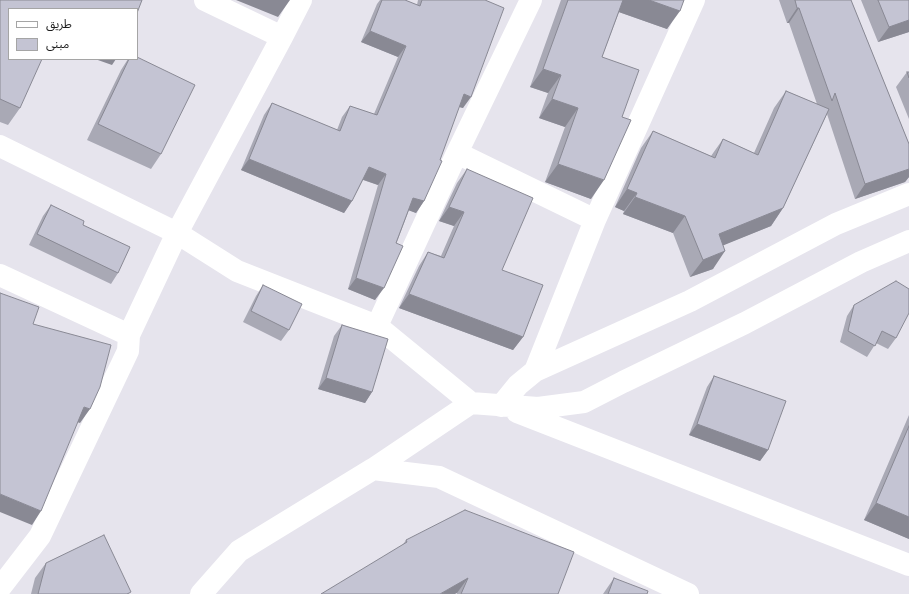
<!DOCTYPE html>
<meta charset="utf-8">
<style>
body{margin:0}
#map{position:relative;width:909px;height:594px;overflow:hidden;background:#e6e4ed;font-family:Inter,"Noto Sans Arabic",sans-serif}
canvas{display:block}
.legend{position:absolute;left:8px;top:8px;width:130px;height:52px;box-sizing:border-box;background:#fff;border:1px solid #a5a5a5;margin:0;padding:5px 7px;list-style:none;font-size:12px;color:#1d1d1d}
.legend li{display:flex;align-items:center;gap:8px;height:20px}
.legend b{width:20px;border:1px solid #a5a5a5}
</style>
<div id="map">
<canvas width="909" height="594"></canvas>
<ul class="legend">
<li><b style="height:5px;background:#fff"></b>طريق</li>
<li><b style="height:11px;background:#c4c4d3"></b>مبنى</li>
</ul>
</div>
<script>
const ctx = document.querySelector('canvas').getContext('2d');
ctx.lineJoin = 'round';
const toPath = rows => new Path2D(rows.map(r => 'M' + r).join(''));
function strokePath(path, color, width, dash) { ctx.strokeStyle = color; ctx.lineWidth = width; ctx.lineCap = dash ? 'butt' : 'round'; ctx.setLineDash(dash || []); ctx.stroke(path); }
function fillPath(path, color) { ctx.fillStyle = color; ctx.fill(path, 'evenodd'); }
const minor = toPath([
 [205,0,282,37],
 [0,146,177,233,237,271,377,326,471,403,538,408,584,402,623,382,745,323,861,262,909,241],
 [457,153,595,220,535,371],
 [595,220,694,0],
 [0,275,129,335,177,233,282,37,301,0],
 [377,326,457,153,531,0],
 [501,406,518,385,535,371,690,301,836,224,909,194],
 [517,412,909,565],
 [373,469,439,477,688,594],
 [0,588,40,536,128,351,129,335],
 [201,594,239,551,373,469,471,403]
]);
const wall = toPath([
 [0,0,9,9,20,108,8,125,0,122],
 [380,0,405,0,417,5,418,0,485,0,463,108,459,107,424,201,416,213,409,210,375,300,348,289,378,185,363,180,352,201,344,213,241,170,264,115,272,103,337,130,342,117,350,106,374,114,398,57,361,42,377,4],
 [561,0,684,0,667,29,619,12,602,57,591,199,545,182,565,127,539,118,548,93,530,87],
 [779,0,851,0,909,144,909,177,905,182,855,199,827,114,783,208,771,226,723,245,713,269,690,277,673,233,623,214,624,211,615,207,641,148,653,131,711,156,723,139,754,153,774,108,786,91,817,104,789,23,787,23],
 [861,0,909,0,909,32,878,42],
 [128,59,137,59,161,154,151,169,87,140,121,70],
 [907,72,909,72,909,119,896,87],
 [467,169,502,270,523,337,513,350,399,308,419,266,428,252,441,256,454,226,439,221,457,183],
 [51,205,83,225,118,273,111,284,29,245,43,216],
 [263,285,289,330,281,341,243,322,256,296],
 [854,305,896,338,888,349,876,343,867,357,840,342,847,316],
 [342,325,372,392,365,403,318,389,334,336],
 [714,376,768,450,760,461,689,435,707,387],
 [909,415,909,539,864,520],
 [406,540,558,594,457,594,457,593,402,546],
 [46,563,130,594,31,594,35,578],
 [614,578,647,594,603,594]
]);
const shadedWall = toPath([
 [236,0,290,0,278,17],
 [620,0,649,0,680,11,667,29,613,10],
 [797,8,799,8,789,23,787,23],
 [909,20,909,32,878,42,889,27],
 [370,31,406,46,398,57,361,42],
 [95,59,116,59,112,65],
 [543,69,561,75,548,93,530,87],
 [464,94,471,97,463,108,456,106],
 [552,99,578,108,565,127,539,118],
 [249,159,352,201,344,213,241,170],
 [558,164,604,180,591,199,545,182],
 [369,167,386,174,378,185,361,179],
 [909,169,909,177,905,182,855,199,865,184],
 [627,189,637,193,624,211,615,207],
 [635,197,685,216,673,233,623,214],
 [413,198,424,201,416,213,405,209],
 [449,207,464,212,454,226,439,221],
 [783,208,771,226,707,252,719,234],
 [725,251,713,269,690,277,703,260],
 [356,278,384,288,375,300,348,289],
 [409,294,523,337,513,350,399,308],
 [326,378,372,392,365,403,318,389],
 [84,407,90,409,80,423,74,421],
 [697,424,768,450,760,461,689,435],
 [0,494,41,511,32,525,0,512],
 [876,503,909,517,909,539,864,520],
 [468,578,457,593,455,594,440,594]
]);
const building = toPath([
 [0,0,142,0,137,13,137,9,9,9,9,59,42,59,20,108,0,99,0,0],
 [382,0,405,0,420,6,422,0,485,0,504,8,471,97,464,94,440,160,442,161,424,201,413,198,396,243,403,246,384,288,356,278,386,174,369,167,352,201,249,159,272,103,340,131,350,106,377,115,406,46,370,31,382,0],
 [568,0,623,0,602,57,639,70,622,117,631,120,604,180,558,164,578,108,552,99,561,75,543,69,568,0],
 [649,0,684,0,680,11,649,0],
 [795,0,851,0,909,144,909,169,865,184,835,93,832,101,799,8,797,8,795,0],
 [878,0,909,0,909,20,889,27,878,0],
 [137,57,195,85,161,154,98,124,129,59,137,59,137,57],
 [907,72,909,72,909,78,907,72],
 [786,91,829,109,783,208,719,234,725,251,703,260,685,216,635,197,637,193,627,189,653,131,715,158,723,139,758,155,786,91],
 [467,169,533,198,502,270,543,285,523,337,409,294,428,252,444,258,464,212,449,207,467,169],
 [51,205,84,221,83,225,130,247,118,273,37,234,51,205],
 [896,281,909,289,909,313,896,338,882,331,875,346,848,331,854,305,896,281],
 [263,285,302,304,289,330,251,311,263,285],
 [0,293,39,307,33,324,111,345,100,387,90,409,84,407,41,511,0,494,0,293],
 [342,325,388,339,372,392,326,378,342,325],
 [714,376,786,401,768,450,697,424,714,376],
 [909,426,909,517,876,503,909,426],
 [465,510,574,552,558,594,461,594,468,578,440,594,321,594,407,542,406,540,465,510],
 [104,535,131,592,127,594,38,594,46,563,104,535],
 [614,578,648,591,647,594,608,594,614,578]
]);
strokePath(minor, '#fff', 22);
fillPath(wall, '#a9a9b5');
fillPath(shadedWall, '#898994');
fillPath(building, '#c4c4d3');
strokePath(building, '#898994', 1);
</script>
